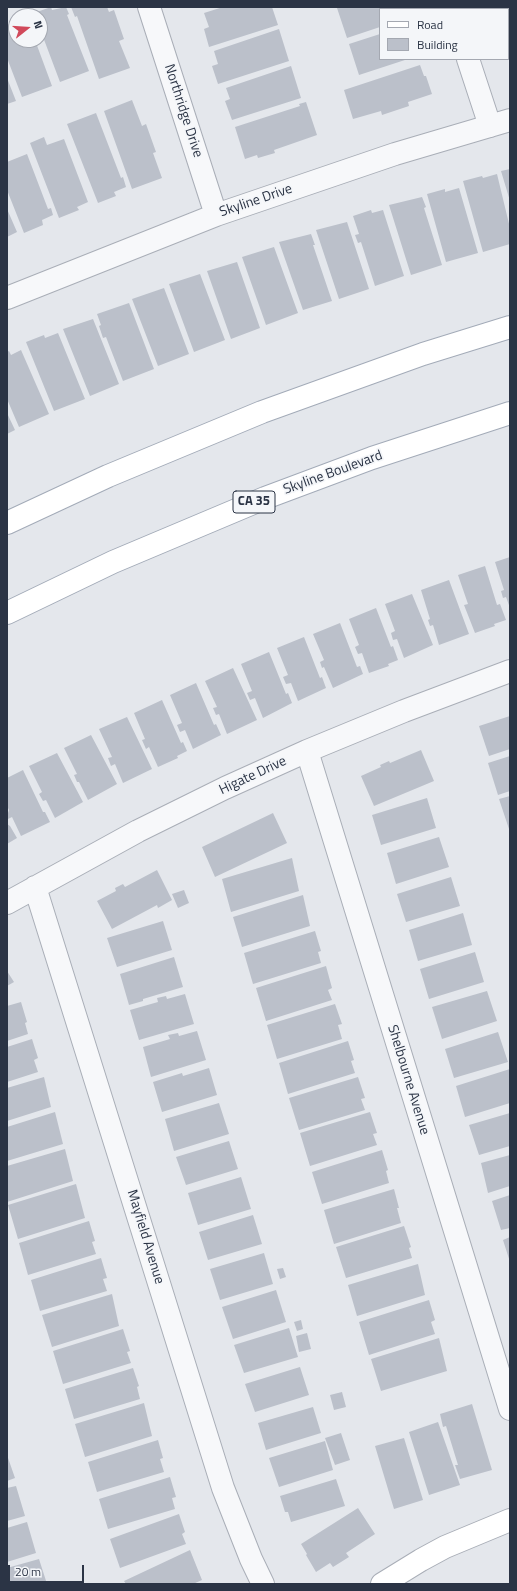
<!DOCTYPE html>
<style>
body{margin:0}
#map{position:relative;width:517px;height:1591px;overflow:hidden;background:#e4e7ec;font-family:"Titillium Web",sans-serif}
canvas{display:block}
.frame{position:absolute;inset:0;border:8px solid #2b3445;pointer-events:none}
.legend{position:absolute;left:379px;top:8px;width:130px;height:52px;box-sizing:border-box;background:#f4f6f9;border:1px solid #a4a8b1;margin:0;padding:5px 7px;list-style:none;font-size:12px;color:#2b3445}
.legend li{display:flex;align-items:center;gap:8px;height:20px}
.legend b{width:20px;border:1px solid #a4a8b1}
.north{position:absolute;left:8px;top:8px;width:40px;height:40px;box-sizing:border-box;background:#f4f6f9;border:1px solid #a4a8b1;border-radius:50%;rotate:73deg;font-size:11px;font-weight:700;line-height:16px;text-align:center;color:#2b3445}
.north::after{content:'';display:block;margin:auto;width:14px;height:18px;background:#d1495b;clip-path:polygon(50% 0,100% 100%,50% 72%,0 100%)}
.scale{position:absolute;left:8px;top:1565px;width:76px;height:18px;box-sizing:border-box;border:2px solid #2b3445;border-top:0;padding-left:5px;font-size:12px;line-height:14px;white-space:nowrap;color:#2b3445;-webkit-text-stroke:3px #f4f6f9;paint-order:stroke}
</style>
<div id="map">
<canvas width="517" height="1591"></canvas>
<div class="frame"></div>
<ul class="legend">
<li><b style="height:5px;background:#fff"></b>Road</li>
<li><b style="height:11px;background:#bbc0ca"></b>Building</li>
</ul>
<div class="north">N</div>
<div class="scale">20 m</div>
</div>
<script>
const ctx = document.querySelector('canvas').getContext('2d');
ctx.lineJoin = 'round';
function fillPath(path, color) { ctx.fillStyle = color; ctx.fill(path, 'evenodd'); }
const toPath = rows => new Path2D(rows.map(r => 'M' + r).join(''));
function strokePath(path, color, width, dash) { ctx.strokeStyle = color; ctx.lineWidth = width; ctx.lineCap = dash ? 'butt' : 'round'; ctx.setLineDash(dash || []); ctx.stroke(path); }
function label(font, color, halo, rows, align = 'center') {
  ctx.font = font + ' "Titillium Web",sans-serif'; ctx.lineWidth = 3.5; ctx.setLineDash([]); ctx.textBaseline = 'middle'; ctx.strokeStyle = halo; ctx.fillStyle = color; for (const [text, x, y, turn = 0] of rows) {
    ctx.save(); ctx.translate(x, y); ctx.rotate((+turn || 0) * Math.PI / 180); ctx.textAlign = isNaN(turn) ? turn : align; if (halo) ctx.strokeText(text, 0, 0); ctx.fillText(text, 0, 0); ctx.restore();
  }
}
const building = toPath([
 [51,7,52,10,66,7,69,14,67,15,89,71,60,82,40,29,40,16,35,16,34,13],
 [71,7,107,7,109,12,114,10,124,39,119,41,130,68,99,79,77,16,75,17],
 [223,7,272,7,278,25,209,47,204,29,209,27,204,13],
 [341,7,405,7,405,9,380,9,380,27,347,38,337,8],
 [498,7,510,7,510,23,508,24,508,9,499,9],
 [14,22,14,25,16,24,16,40,35,40,52,86,22,97,7,58,7,25],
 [279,29,289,61,218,84,212,66,218,64,214,51],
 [380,34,380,59,408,59,359,75,349,44],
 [420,65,424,76,426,76,432,94,408,102,409,106,382,115,381,111,353,119,344,90],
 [291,66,301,98,232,120,225,101,230,99,226,88],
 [7,78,16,101,7,104],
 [132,100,142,126,146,124,156,152,153,153,162,178,132,189,104,111],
 [306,102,317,135,274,150,275,153,258,158,257,155,245,159,235,127,300,106,299,104],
 [96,113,121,178,123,177,126,187,114,192,116,196,98,203,67,124],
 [44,137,47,145,64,139,88,202,77,207,79,210,59,218,30,143],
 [27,154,48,209,51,208,53,215,42,220,43,225,24,233,7,190,7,162],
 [510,169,510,201,501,171],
 [497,174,510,228,510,244,483,252,463,181,482,176,483,178],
 [459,188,478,253,446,262,427,194,445,189,445,192],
 [422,197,426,207,424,208,442,265,411,275,389,205],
 [7,209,17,232,7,237],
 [371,210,372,213,383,210,404,276,375,286,361,242,358,243,355,235,359,234,353,216],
 [347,222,369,289,339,299,316,230],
 [311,234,315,245,313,245,332,301,303,310,279,242],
 [274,247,298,313,266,325,242,257],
 [237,262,260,328,231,339,207,271],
 [200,274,225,340,194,352,169,284],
 [164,288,189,354,158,366,132,299],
 [129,303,154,369,123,381,106,337,103,338,99,326,101,325,97,314],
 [93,319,119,384,90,396,63,329],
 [58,333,85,399,54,411,26,342,44,335,45,338],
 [21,350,49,414,19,427,7,399,7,352,9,351,11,355],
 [7,413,15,430,7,434],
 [510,557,510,608,506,597,503,598,501,591,504,590,495,562],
 [485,566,497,605,500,604,506,620,494,624,495,626,475,633,464,605,468,604,458,575],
 [449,580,469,634,439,645,433,625,430,626,428,620,430,619,421,590],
 [412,594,433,645,404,658,397,639,393,640,391,633,395,631,385,604],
 [376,608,391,647,393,646,398,660,388,664,389,666,369,673,362,653,358,654,355,647,359,645,349,619],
 [340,623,357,667,360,666,363,674,333,688,324,667,322,668,320,662,324,660,313,634],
 [304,637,320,678,322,677,326,688,298,701,291,683,286,684,283,677,288,675,277,648],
 [269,652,286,694,288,693,292,703,263,718,255,698,250,700,247,693,252,691,241,664],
 [233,668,257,720,227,734,219,714,216,715,213,708,217,707,205,681],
 [196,683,214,725,216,724,221,735,193,749,185,730,180,732,177,725,182,723,170,695],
 [162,700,181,743,183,742,187,751,177,756,178,758,158,767,149,747,146,749,142,740,145,739,134,713],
 [510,716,510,749,489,756,479,726],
 [127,717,152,769,123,783,115,764,111,766,108,758,112,757,99,729],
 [91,735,117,784,88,800,79,782,77,782,74,775,77,774,64,748],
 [421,750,434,781,374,806,361,776,381,767,380,765,389,761,390,763],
 [57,753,83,802,55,818,46,800,43,801,39,794,42,792,29,766],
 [510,756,510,791,498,795,488,763],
 [23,770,43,812,45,812,50,822,21,836,12,817,8,819,7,816,9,810,7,806,7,778],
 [510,796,510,832,499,799],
 [427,798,436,828,381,845,372,815],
 [273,813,287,843,215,877,202,847],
 [7,824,10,826,17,838,7,844],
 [439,837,449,867,396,884,387,853],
 [292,858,299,891,231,912,222,879],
 [157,870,172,900,158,908,157,905,112,929,97,901,116,891,115,888,123,884,125,887],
 [451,877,460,906,406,922,397,894],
 [184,890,189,903,178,908,172,894],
 [303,895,310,926,242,947,233,917],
 [463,913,472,945,418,961,409,930],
 [163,921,172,950,117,967,107,938],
 [315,931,321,951,318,952,321,963,253,984,244,953],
 [475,952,484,982,429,999,420,969],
 [174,957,183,987,143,999,143,1001,129,1005,120,974],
 [326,966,332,988,328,990,332,1000,266,1021,256,988],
 [7,971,14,982,7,986],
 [487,991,497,1021,442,1039,432,1007],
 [185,994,194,1024,139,1040,130,1010,158,1002,157,998,166,996,167,999],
 [21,1002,27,1022,25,1023,28,1034,7,1041,7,1006],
 [335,1004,342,1024,338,1025,342,1039,277,1059,267,1025],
 [197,1031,206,1060,151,1077,143,1047,170,1039,168,1035,178,1033,179,1036],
 [498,1032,508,1062,454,1078,445,1049],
 [32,1039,38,1058,34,1060,38,1072,7,1082,7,1047],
 [348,1041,354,1060,351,1061,355,1073,288,1094,279,1063],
 [209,1068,217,1095,162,1112,153,1082,182,1073,183,1076],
 [510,1069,510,1103,465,1117,456,1086],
 [44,1077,51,1107,7,1121,7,1088],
 [358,1077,365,1098,361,1099,365,1110,299,1130,289,1098],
 [219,1103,229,1134,174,1151,165,1119],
 [55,1112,63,1144,7,1161,7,1127],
 [370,1112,377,1133,373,1134,377,1145,310,1166,300,1133],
 [510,1113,510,1146,479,1155,469,1125],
 [229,1141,238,1169,186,1185,176,1157],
 [65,1149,73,1181,7,1202,7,1166],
 [382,1150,388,1170,386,1171,389,1183,322,1204,312,1172],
 [510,1155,510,1186,488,1193,481,1163],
 [241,1177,251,1209,198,1225,188,1193],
 [76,1184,85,1218,18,1239,8,1205],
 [394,1189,399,1208,397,1208,401,1223,334,1244,324,1210],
 [510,1195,510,1228,501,1230,492,1201],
 [253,1215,262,1244,208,1260,199,1232],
 [89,1221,95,1241,92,1242,96,1254,28,1275,19,1243],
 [404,1226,411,1247,409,1248,412,1258,346,1278,336,1247],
 [510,1237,510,1262,503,1240],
 [264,1253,273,1284,220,1300,210,1269],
 [101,1258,107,1278,103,1279,107,1291,40,1311,31,1280],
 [418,1264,425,1295,357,1316,348,1285],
 [283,1268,286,1277,280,1279,277,1269],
 [276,1290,286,1322,233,1339,222,1307],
 [112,1294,119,1326,52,1347,42,1315],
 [429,1300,435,1320,431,1322,435,1334,369,1355,359,1322],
 [301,1320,303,1329,297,1331,294,1322],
 [289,1328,298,1357,244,1373,234,1345],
 [123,1329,130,1351,127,1352,131,1363,63,1384,53,1351],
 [307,1333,311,1349,299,1352,296,1336],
 [439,1338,447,1371,381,1391,371,1359],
 [300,1367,309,1395,255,1412,245,1384],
 [133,1368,139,1386,137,1387,140,1399,74,1419,65,1389],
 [342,1392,346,1407,334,1410,330,1395],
 [144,1403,152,1436,85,1457,75,1424],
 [472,1404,492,1470,460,1479,455,1465,458,1465,446,1426,443,1427,440,1414],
 [313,1407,321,1433,266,1450,258,1423],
 [438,1422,460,1485,429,1495,409,1432],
 [341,1433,350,1460,335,1465,325,1438],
 [404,1438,423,1500,394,1509,375,1446],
 [158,1440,163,1458,160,1459,164,1472,97,1492,88,1462],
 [325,1441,333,1470,279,1487,269,1458],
 [7,1455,15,1478,7,1481],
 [170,1477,176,1497,172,1498,175,1509,108,1529,99,1499],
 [336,1479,345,1506,291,1522,288,1512,285,1512,280,1496],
 [16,1486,25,1516,7,1521,7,1488],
 [358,1508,375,1534,346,1553,349,1557,333,1567,330,1563,316,1572,306,1555,307,1554,301,1544],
 [179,1514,185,1532,182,1534,186,1544,120,1568,110,1539],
 [27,1522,36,1553,7,1562,7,1528],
 [190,1550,202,1580,193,1584,126,1584,124,1581],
 [39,1559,47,1584,7,1584,7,1568]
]);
const street = toPath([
 [149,7,216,215],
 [452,7,452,9],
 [468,59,490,126],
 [7,298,216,215,395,154,510,120],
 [307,751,510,1409],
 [35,887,223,1488,251,1559,263,1584],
 [7,903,138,831,225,788,307,751,404,711,510,671]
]);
const secondary = toPath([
 [382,1584,421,1560,445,1547,510,1520]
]);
const primary = toPath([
 [7,523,108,476,262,412,423,354,510,327],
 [7,613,113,562,265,498,372,458,510,413]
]);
const shields = [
 [254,502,42]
];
const shieldNames = [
 ["CA 35",254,502]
];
const streetNames = [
 ["Northridge Drive",183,111,72],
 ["Skyline Drive",256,201,-19],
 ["Skyline Boulevard",333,473,-20],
 ["Higate Drive",253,776,-25],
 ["Shelbourne Avenue",408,1080,73],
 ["Mayfield Avenue",145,1237,73]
];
fillPath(building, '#bbc0ca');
strokePath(street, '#a9aeb7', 24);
strokePath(secondary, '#a9aeb7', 24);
strokePath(primary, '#a3abb8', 24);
strokePath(street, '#f7f8fa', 22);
strokePath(secondary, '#fff', 22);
strokePath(primary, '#fff', 22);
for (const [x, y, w] of shields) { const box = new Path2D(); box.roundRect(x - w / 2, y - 11, w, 22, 3); ctx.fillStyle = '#f4f6f9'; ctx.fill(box); strokePath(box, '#2b3445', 1); }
label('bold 13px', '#2b3445', null, shieldNames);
label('14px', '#2b3445', '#f4f6f9', streetNames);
</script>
